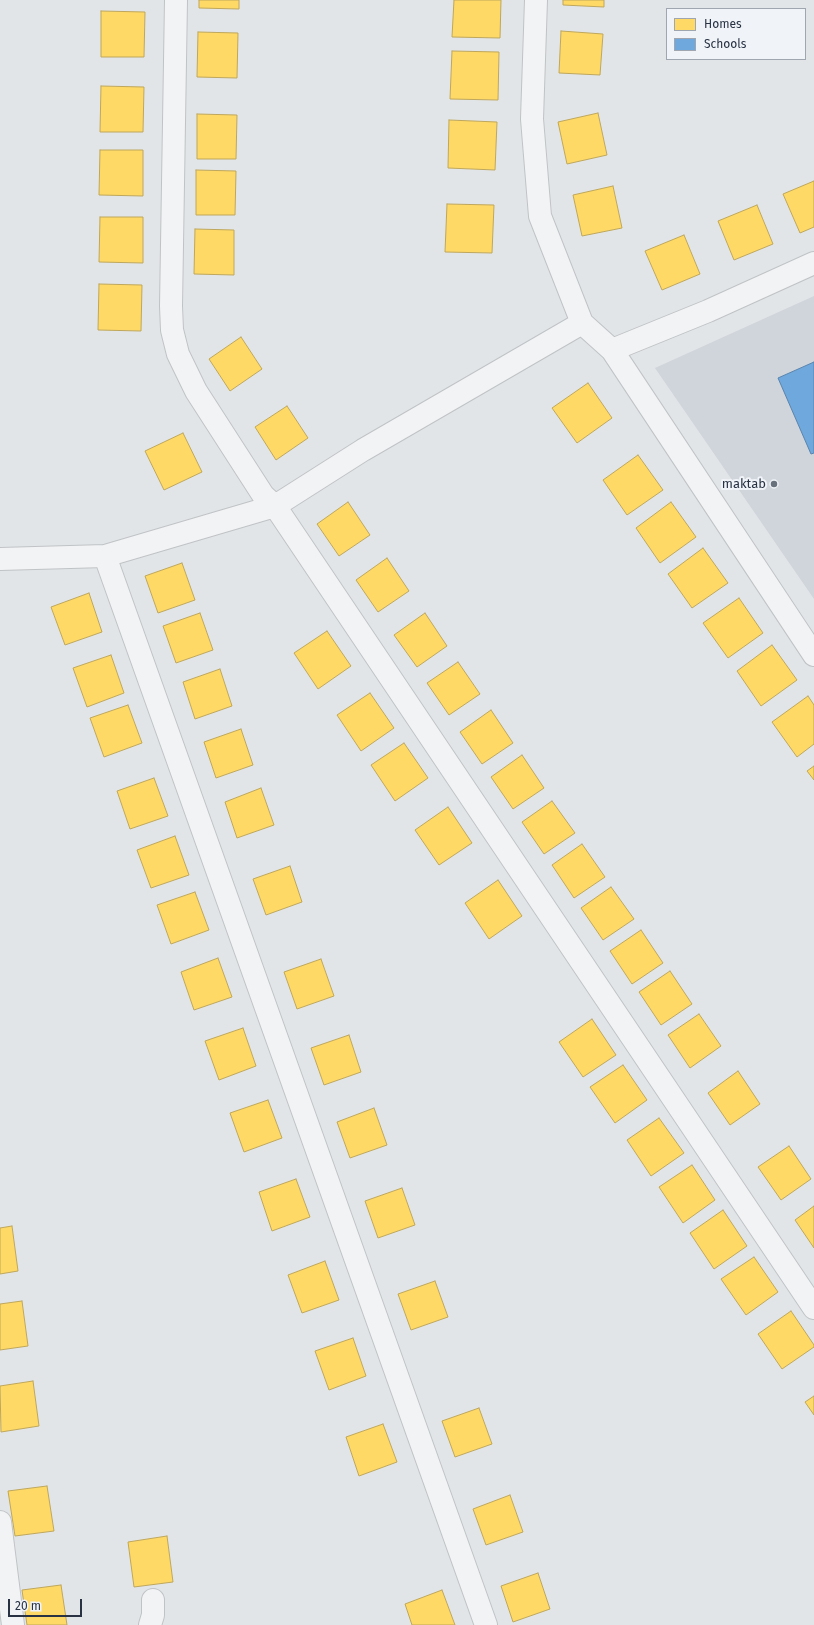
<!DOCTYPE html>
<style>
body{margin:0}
#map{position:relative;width:814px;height:1625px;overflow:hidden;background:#e2e5e8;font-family:"Fira Sans",sans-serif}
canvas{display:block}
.legend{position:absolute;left:666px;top:8px;width:140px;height:52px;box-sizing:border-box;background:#f0f3f7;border:1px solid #a0a6af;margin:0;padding:5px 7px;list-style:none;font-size:12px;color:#283243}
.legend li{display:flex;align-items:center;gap:8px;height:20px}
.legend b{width:20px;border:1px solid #a0a6af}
.scale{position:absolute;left:8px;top:1599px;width:74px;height:18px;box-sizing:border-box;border:2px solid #283243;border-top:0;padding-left:5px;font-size:12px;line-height:14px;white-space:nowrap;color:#283243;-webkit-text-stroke:3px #f0f3f7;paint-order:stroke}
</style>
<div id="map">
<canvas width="814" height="1625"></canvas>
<ul class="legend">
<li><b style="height:11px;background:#ffd966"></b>Homes</li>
<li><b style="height:11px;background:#6fa8dc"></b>Schools</li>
</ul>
<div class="scale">20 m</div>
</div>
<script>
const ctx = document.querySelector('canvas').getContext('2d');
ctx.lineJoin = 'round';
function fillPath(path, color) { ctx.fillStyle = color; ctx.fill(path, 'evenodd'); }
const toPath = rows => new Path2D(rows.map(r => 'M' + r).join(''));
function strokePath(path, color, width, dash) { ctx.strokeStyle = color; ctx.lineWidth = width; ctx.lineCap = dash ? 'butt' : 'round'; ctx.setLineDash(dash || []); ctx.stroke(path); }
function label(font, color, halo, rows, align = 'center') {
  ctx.font = font + ' "Fira Sans",sans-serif'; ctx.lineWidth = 4; ctx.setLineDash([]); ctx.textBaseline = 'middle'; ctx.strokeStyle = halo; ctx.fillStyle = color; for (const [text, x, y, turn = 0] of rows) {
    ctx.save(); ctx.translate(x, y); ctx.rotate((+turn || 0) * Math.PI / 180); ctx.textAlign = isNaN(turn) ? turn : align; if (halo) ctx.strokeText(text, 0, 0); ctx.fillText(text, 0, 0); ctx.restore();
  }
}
const built = toPath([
 [814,296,814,599,655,368]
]);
const homes = toPath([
 [199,0,239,0,239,9,199,8,199,0],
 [454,0,501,0,500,38,452,37,454,0],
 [563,0,604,0,604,7,563,5,563,0],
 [101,11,145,12,144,57,101,57,101,11],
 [561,31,603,34,600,75,559,73,561,31],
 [198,32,238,33,237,78,197,77,198,32],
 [452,51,499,52,498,100,450,99,452,51],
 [101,86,144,87,143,132,100,132,101,86],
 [598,113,607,155,567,164,558,122,598,113],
 [197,114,237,115,236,159,197,159,197,114],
 [449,120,497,122,495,170,448,168,449,120],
 [100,150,143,150,143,196,99,195,100,150],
 [196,170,236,171,235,215,196,215,196,170],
 [814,181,814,227,800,233,783,194,814,181],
 [613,186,622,228,582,236,573,195,613,186],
 [447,204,494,205,492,253,445,252,447,204],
 [757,205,773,244,734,260,718,221,757,205],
 [100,217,143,217,143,263,99,262,100,217],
 [195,229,234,230,234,275,194,274,195,229],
 [684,235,700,274,662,290,645,251,684,235],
 [99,284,142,285,141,331,98,330,99,284],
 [241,337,262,369,230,391,209,359,241,337],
 [588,383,612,418,577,443,552,408,588,383],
 [287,406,308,438,276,460,255,427,287,406],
 [183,433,202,472,164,490,145,451,183,433],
 [638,455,663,490,627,515,603,480,638,455],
 [348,502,370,535,339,556,317,524,348,502],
 [671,502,696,537,660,563,636,528,671,502],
 [703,548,728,583,692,608,668,574,703,548],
 [387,558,409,591,378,612,356,580,387,558],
 [182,563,195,600,158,613,145,576,182,563],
 [89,593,102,632,65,645,51,607,89,593],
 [739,598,763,633,728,658,703,623,739,598],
 [200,613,213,650,176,663,163,626,200,613],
 [425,613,447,646,417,667,394,635,425,613],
 [327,631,351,666,318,689,294,653,327,631],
 [772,645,797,680,761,706,737,671,772,645],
 [111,655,124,693,87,707,73,668,111,655],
 [458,662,480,694,449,715,427,683,458,662],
 [220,669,232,706,195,719,183,682,220,669],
 [370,693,394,728,361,751,337,715,370,693],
 [808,696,814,705,814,744,797,757,772,722,808,696],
 [128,705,142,743,104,757,90,718,128,705],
 [491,710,513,743,482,764,460,732,491,710],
 [241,729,253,765,216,778,204,742,241,729],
 [404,743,428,778,395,801,371,765,404,743],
 [522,755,544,788,513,809,491,777,522,755],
 [814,766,814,780,807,771,814,766],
 [154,778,168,816,130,829,117,791,154,778],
 [261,788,274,825,237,838,225,802,261,788],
 [552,801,575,833,544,854,522,822,552,801],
 [448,807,472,843,439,865,415,830,448,807],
 [175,836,189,875,151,888,137,850,175,836],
 [582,844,605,877,574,898,552,865,582,844],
 [290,866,302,902,266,915,253,879,290,866],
 [498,880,522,916,489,939,465,903,498,880],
 [611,887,634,919,603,940,581,908,611,887],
 [195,892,209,930,171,944,157,905,195,892],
 [641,930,663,963,632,984,610,951,641,930],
 [218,958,232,997,194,1010,181,972,218,958],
 [321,959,334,996,297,1009,284,972,321,959],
 [670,971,692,1004,661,1025,639,992,670,971],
 [699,1014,721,1046,690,1068,668,1035,699,1014],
 [592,1019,616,1055,583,1077,559,1042,592,1019],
 [243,1028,256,1066,219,1080,205,1041,243,1028],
 [349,1035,361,1072,324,1085,311,1048,349,1035],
 [623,1065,647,1100,615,1123,590,1087,623,1065],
 [738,1071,760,1104,730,1125,708,1093,738,1071],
 [268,1100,282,1138,244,1152,230,1113,268,1100],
 [374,1108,387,1145,350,1158,337,1122,374,1108],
 [659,1118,684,1153,651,1176,627,1140,659,1118],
 [789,1146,811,1179,781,1200,758,1167,789,1146],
 [692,1165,715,1200,683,1223,659,1187,692,1165],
 [296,1179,310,1217,272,1231,259,1192,296,1179],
 [402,1188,415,1225,378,1238,365,1201,402,1188],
 [814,1206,814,1248,795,1220,814,1206],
 [723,1210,747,1246,714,1269,690,1233,723,1210],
 [12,1226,18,1271,0,1274,0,1228,12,1226],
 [754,1257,778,1292,746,1315,721,1279,754,1257],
 [325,1261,339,1300,302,1313,288,1275,325,1261],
 [435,1281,448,1317,411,1330,398,1294,435,1281],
 [22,1301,28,1346,0,1350,0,1304,22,1301],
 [791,1311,814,1345,814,1347,782,1369,758,1334,791,1311],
 [353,1338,366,1376,329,1390,315,1351,353,1338],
 [33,1381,39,1426,1,1432,0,1386,33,1381],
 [814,1396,814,1415,805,1402,814,1396],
 [479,1408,492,1444,455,1457,442,1421,479,1408],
 [383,1424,397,1462,359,1476,346,1437,383,1424],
 [47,1486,54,1531,15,1536,8,1491,47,1486],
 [510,1495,523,1532,486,1545,473,1509,510,1495],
 [167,1536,173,1582,134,1587,128,1542,167,1536],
 [538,1573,550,1609,513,1622,501,1586,538,1573],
 [61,1585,67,1625,27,1625,22,1590,61,1585],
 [442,1590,455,1625,412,1625,405,1604,442,1590]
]);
const schools = toPath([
 [814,362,814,453,811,454,778,378,814,362]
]);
const minor = toPath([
 [176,0,171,306,172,330,178,354,196,391,263,495,275,506,814,1308],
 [536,0,532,119,540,216,582,323,612,350,814,655],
 [612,350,708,311,814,263],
 [105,556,486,1625],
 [0,559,105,556,275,506,363,450,582,323],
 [0,1522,13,1625],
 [150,1625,153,1615,153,1600]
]);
const markers = [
 [774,484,4,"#69717d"]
];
const poiNames = [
 ["maktab",766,484]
];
fillPath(built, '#d0d4db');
fillPath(homes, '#ffd966');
strokePath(homes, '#bea75c', 1);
fillPath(schools, '#6fa8dc');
strokePath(schools, '#5a85ae', 1);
strokePath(minor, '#c0c3c6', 24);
strokePath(minor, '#f2f3f4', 22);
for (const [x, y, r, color] of markers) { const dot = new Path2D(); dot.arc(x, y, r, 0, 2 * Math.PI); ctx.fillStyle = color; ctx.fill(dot); strokePath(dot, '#f0f3f7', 1.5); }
label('13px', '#283243', '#f0f3f7', poiNames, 'right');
</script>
